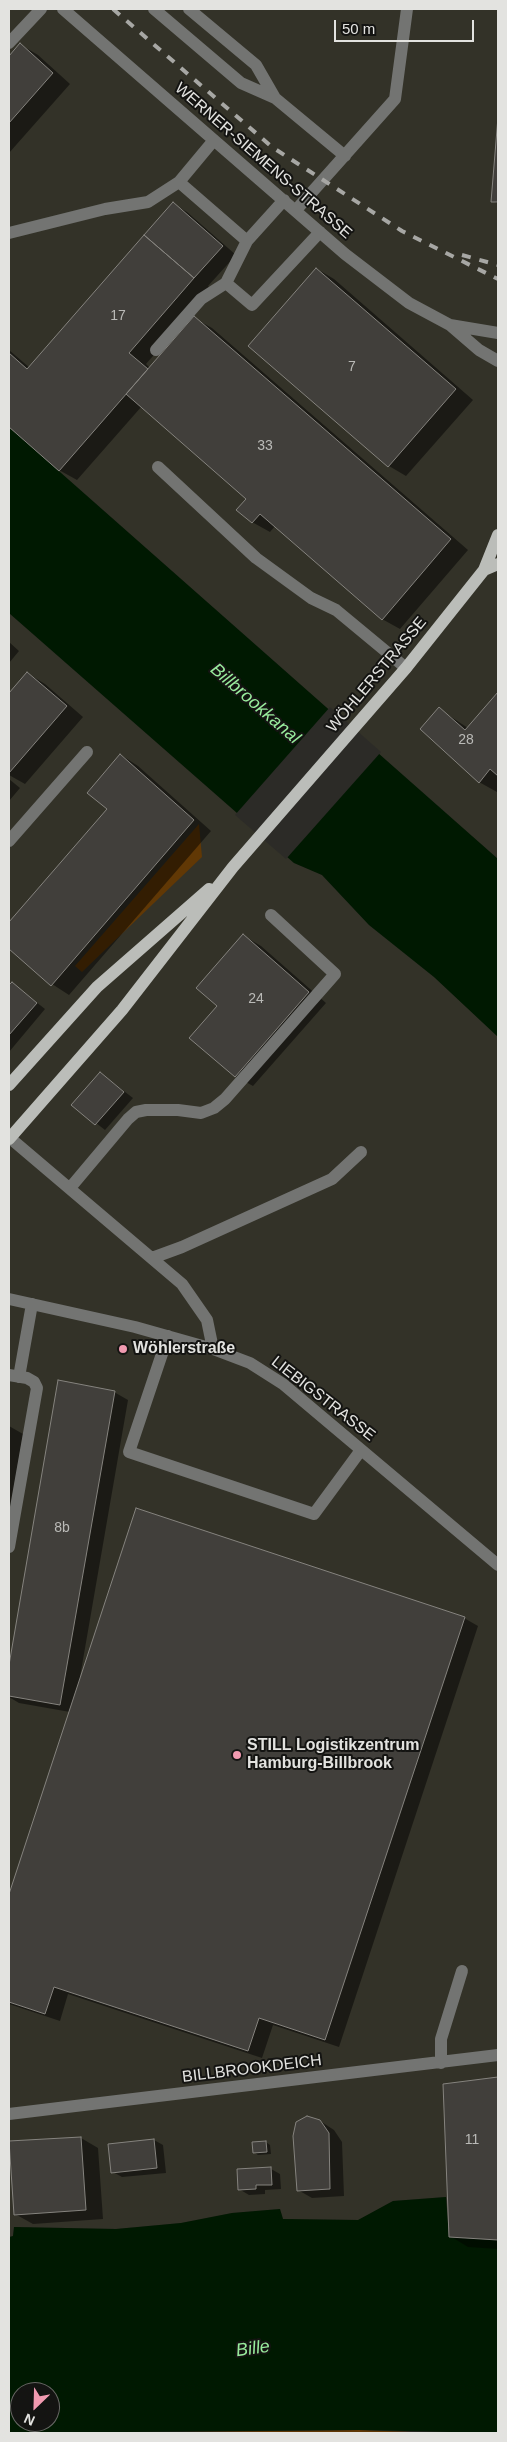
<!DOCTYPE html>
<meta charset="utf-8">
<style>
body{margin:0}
#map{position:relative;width:507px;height:2442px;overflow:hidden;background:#2c2b27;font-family:Arial,sans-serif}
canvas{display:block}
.frame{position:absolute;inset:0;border:10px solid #e3e3e0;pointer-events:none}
.north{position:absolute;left:10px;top:2382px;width:50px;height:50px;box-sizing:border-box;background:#141412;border:1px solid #676764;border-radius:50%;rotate:204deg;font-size:14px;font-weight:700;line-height:20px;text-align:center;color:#e3e3e0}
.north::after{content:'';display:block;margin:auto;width:18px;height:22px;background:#f19ab0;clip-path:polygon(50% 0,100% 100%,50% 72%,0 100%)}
.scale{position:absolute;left:334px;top:20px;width:140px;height:22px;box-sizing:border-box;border:2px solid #e3e3e0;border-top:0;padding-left:6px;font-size:15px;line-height:18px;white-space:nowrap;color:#e3e3e0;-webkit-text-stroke:4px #141412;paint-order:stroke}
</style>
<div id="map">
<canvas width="507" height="2442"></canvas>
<div class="frame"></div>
<div class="north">N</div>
<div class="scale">50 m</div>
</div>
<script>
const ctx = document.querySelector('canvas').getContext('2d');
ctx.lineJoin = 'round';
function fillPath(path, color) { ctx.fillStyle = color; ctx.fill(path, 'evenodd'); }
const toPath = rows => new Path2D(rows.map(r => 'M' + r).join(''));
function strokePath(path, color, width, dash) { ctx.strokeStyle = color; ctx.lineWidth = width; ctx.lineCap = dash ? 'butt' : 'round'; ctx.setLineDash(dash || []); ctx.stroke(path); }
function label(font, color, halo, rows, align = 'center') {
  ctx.font = font + ' Arial,sans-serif'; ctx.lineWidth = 4; ctx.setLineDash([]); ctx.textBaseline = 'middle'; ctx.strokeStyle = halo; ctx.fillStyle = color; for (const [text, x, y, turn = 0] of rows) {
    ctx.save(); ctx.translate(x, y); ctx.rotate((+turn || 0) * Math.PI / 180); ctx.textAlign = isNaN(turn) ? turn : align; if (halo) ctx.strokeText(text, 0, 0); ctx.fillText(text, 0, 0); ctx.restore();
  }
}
const built = toPath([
 [9,9,498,9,498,859,9,427],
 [9,613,294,863,322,875,369,925,434,977,498,1036,498,2240,449,2237,446,2197,393,2201,359,2220,283,2219,280,2209,232,2213,181,2223,116,2229,14,2227,13,2237,9,2237]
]);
const green = toPath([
 [199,824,202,857,82,972,75,966],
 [359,2430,438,2433,85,2433,86,2433]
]);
const water = toPath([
 [9,427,498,859,498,1037,434,977,369,925,322,875,294,863,9,613],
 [446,2197,449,2237,498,2240,498,2433,359,2430,9,2433,9,2237,13,2236,14,2227,116,2229,181,2223,232,2213,280,2209,283,2219,358,2220,393,2201],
 [20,2392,50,2392,50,2422,20,2422]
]);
const pier = toPath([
 [330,707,381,752,286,859,235,815]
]);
const shadow = toPath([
 [21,45,38,55,70,84,9,153,9,58],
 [498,133,498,204,493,201],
 [173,204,187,212,236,255,208,286,211,289,146,364,150,368,194,318,212,328,468,550,400,629,382,619,275,526,270,532,252,522,248,498,142,406,77,480,59,470,9,426,9,350,30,368],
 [317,269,334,279,473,400,406,476,389,466],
 [9,642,19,651,9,663],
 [27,673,45,684,83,717,25,784,9,775,9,695],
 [498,694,498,790,497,792,479,782,439,709,468,728],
 [121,755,138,766,211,831,69,995,52,984,9,947,9,924,109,809],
 [9,779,20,788,9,801],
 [244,936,261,946,326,1003,253,1086,235,1076,219,1006],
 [12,983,45,1009,9,1052,9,987],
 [100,1073,133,1098,105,1130,73,1105],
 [59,1382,114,1392,128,1400,80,1677,464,1618,478,1626,339,2047,273,2025,262,2058,68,1994,60,2021,9,2004,9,1898,70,1712,19,1703,9,1697,9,1673],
 [9,1426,23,1434,9,1516],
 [498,2078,498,2249,468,2247,450,2236,445,2085],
 [320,2121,334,2130,342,2142,344,2196,312,2198,298,2190],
 [81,2138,98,2148,103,2219,33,2224,15,2214],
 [154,2140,163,2145,166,2173,122,2177,113,2172],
 [266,2142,270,2145,271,2154,258,2155,254,2152],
 [271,2169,280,2174,281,2189,265,2190,265,2194,249,2195,239,2189]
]);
const building = toPath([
 [20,43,53,73,9,123,9,56,20,43],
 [498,117,498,202,491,202,498,117],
 [173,202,223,246,194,278,144,235,173,202],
 [144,235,194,278,129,353,148,369,59,471,9,427,9,353,27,369,144,235],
 [316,268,456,389,388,467,248,346,316,268],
 [194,316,451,539,382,620,260,514,252,523,236,510,246,499,126,394,194,316],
 [27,672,67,706,9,773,9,693,27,672],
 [498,692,498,776,490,769,479,783,420,729,439,707,465,730,498,692],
 [120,754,194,820,51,986,9,949,9,922,107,809,87,793,120,754],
 [243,934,309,992,235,1077,189,1038,217,1006,196,988,243,934],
 [12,982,37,1003,9,1035,9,985,12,982],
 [100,1072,124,1092,95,1125,71,1105,100,1072],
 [58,1380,115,1391,60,1705,9,1696,9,1665,58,1380],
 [136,1508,465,1617,325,2040,259,2018,248,2051,54,1987,45,2014,9,2002,9,1894,136,1508],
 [498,2077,498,2240,449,2237,443,2084,498,2077],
 [307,2116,320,2120,329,2133,330,2189,297,2191,293,2136,296,2122,307,2116],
 [81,2137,86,2210,14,2215,9,2141,81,2137],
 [154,2139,157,2168,111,2173,108,2144,154,2139],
 [266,2141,267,2152,253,2153,252,2142,266,2141],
 [271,2167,272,2185,256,2185,256,2189,238,2190,237,2169,271,2167]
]);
const minor = toPath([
 [63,9,345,254,409,303,450,325,479,350,498,361],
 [154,9,241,83,275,98,345,156],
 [189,9,256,65,275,98],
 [9,43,41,9],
 [214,140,179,182,247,241,284,200],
 [296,210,395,99,407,9],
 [9,233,105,209,148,202,179,182],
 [247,241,226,283,252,305,320,232],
 [450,325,498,333],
 [156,350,201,299,226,283],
 [158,467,256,558,311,598,336,610,406,668],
 [9,841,87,752],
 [10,1138,182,1284,207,1320,213,1349],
 [70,1188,128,1119,136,1112,146,1110,178,1110,201,1113,214,1108,225,1099,335,974,271,915],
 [152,1258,182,1247,332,1179,361,1152],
 [9,1299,135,1327,213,1349,250,1363,283,1384,498,1565],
 [168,1336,129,1452,314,1514,361,1450],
 [9,1375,27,1378,34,1382,37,1388,9,1547],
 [19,1377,32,1304],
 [441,2063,441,2039,462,1971],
 [9,2114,498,2055]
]);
const major = toPath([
 [484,570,498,564],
 [9,1085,97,987,209,889],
 [9,1139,122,1010,233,867,406,668,484,570,498,535]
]);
const rail = toPath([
 [113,9,272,147,402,231,498,279],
 [462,255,498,265]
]);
const markers = [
 [123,1349,5,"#f19ab0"],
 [237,1755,5,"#f19ab0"]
];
const numberNames = [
 ["17",118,316],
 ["7",352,367],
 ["33",265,446],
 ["28",466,740],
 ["24",256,999],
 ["8b",62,1528],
 ["11",472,2140]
];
const streetNames = [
 ["WERNER-SIEMENS-STRASSE",263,161,41],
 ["WÖHLERSTRASSE",377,675,-50],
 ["LIEBIGSTRASSE",323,1399,38],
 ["BILLBROOKDEICH",252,2069,-7]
];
const poiNames = [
 ["Wöhlerstraße",133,1349],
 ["STILL Logistikzentrum",247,1746],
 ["Hamburg-Billbrook",247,1764]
];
const waterNames = [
 ["Billbrookkanal",255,704,41],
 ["Bille",253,2349,-8]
];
fillPath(built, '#333228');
fillPath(green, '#613805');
fillPath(water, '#001901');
fillPath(pier, '#2c2b27');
fillPath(shadow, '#0007');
fillPath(building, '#413f3b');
strokePath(building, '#85837e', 1);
strokePath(minor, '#737472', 12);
strokePath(major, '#bbbdb9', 12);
strokePath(rail, '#a7a7a4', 4, [9, 9]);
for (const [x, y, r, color] of markers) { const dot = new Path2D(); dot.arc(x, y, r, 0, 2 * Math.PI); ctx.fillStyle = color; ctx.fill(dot); strokePath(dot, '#141412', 2); }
label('14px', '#babab7', null, numberNames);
label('16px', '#e3e3e0', '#141412', streetNames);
label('bold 16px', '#e3e3e0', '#141412', poiNames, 'left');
label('italic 18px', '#98eb9c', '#141412', waterNames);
</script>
